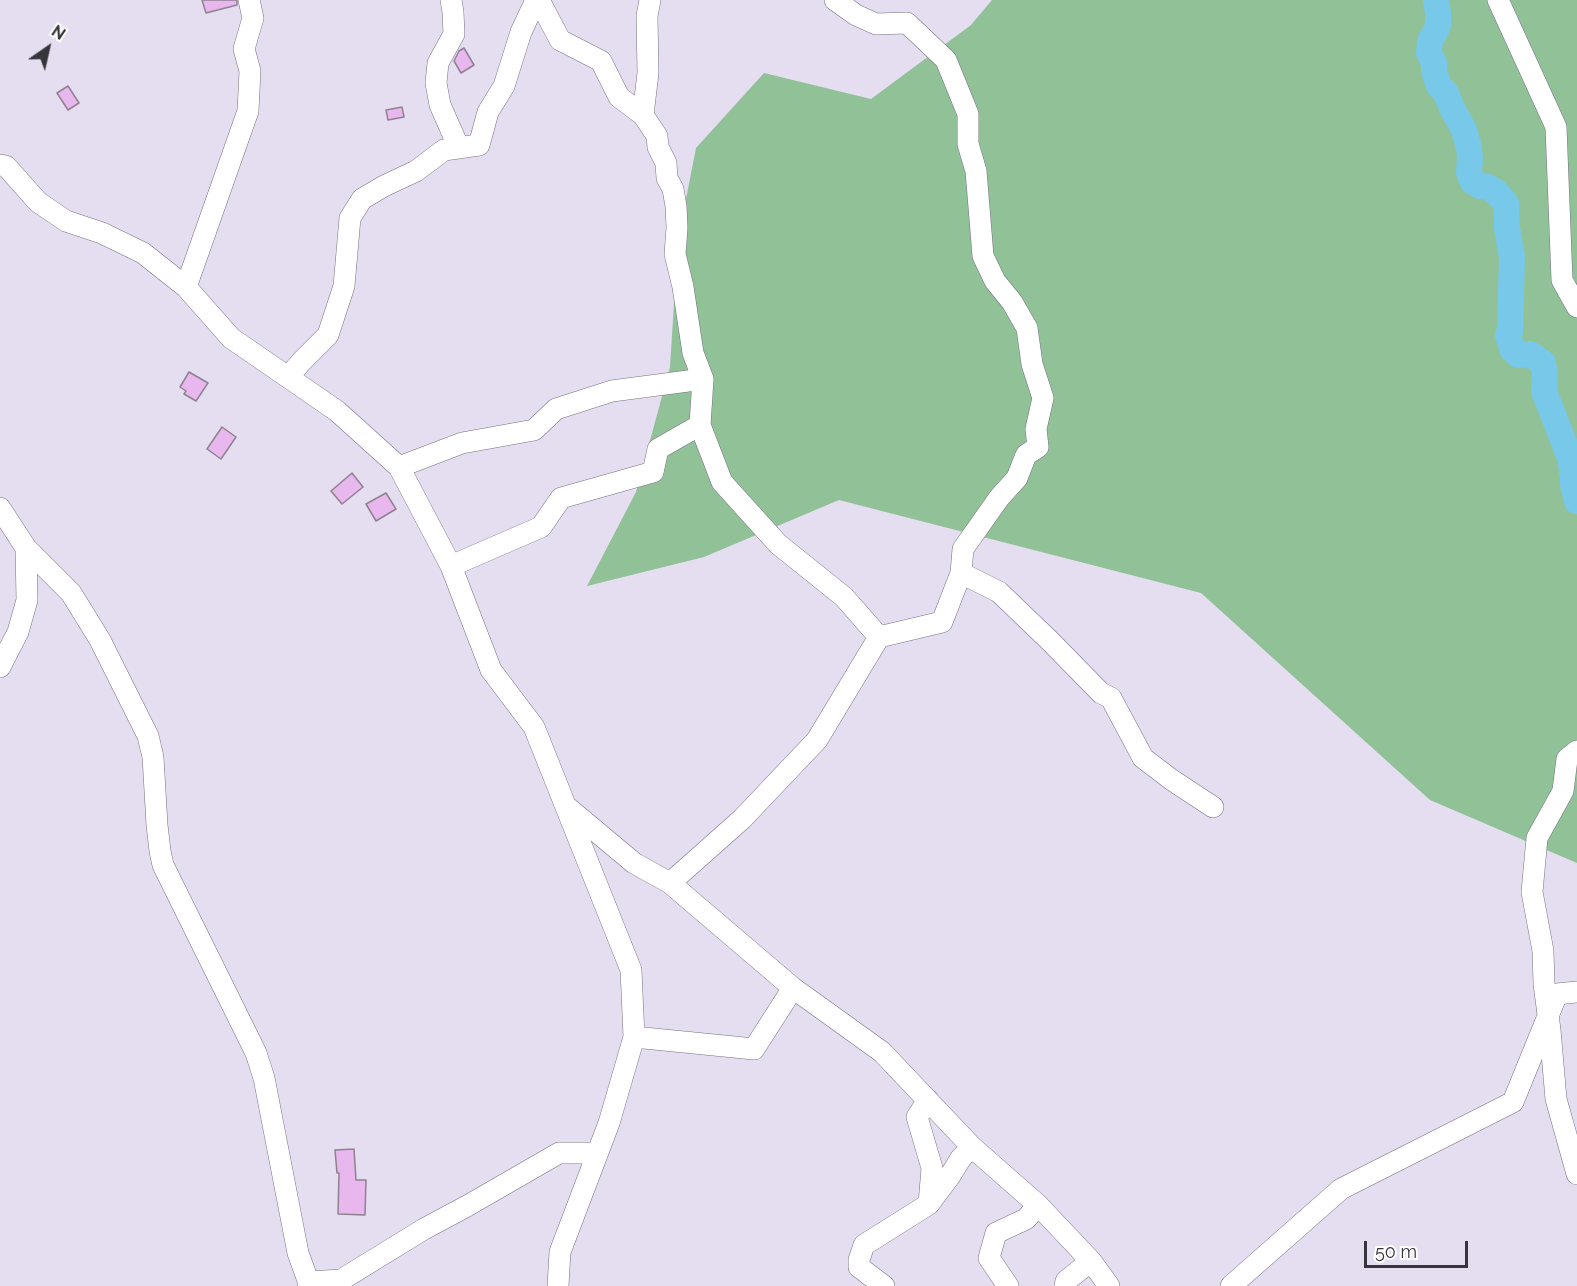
<!DOCTYPE html>
<style>
body{margin:0}
#map{position:relative;width:1577px;height:1286px;overflow:hidden;background:#e4def0;font-family:Raleway,sans-serif}
canvas{display:block}
.north{position:absolute;left:18px;top:18px;width:60px;height:60px;-webkit-text-stroke:4px #fff;paint-order:stroke;rotate:34deg;font-size:16px;font-weight:700;line-height:24px;text-align:center;color:#37353c}
.north::after{content:'';display:block;margin:auto;width:21px;height:27px;background:#37353c;clip-path:polygon(50% 0,100% 100%,50% 72%,0 100%)}
.scale{position:absolute;left:1364px;top:1241px;width:104px;height:27px;box-sizing:border-box;border:3px solid #37353c;border-top:0;padding-left:8px;font-size:18px;line-height:21px;white-space:nowrap;color:#37353c;-webkit-text-stroke:4px #fff;paint-order:stroke}
</style>
<div id="map">
<canvas width="1577" height="1286"></canvas>
<div class="north">N</div>
<div class="scale">50 m</div>
</div>
<script>
const ctx = document.querySelector('canvas').getContext('2d');
ctx.lineJoin = 'round';
function fillPath(path, color) { ctx.fillStyle = color; ctx.fill(path, 'evenodd'); }
const toPath = rows => new Path2D(rows.map(r => 'M' + r).join(''));
function strokePath(path, color, width, dash) { ctx.strokeStyle = color; ctx.lineWidth = width; ctx.lineCap = dash ? 'butt' : 'round'; ctx.setLineDash(dash || []); ctx.stroke(path); }
const green = toPath([
 [992,0,1577,0,1577,863,1430,800,1201,593,839,500,704,557,587,586,636,492,670,367,678,240,696,148,764,73,871,99,971,25]
]);
const river = toPath([
 [1436,0,1438,13,1438,26,1430,41,1429,53,1434,63,1434,71,1439,86,1446,93,1452,108,1464,130,1469,148,1470,158,1469,172,1472,181,1480,186,1488,187,1496,192,1506,203,1507,228,1512,257,1510,331,1508,335,1512,349,1518,355,1530,354,1543,363,1545,374,1544,391,1570,458,1573,476,1573,485,1577,501]
]);
const building = toPath([
 [202,0,237,0,237,5,206,13,202,0],
 [464,48,474,65,461,73,454,61,459,51,464,48],
 [68,86,79,103,68,110,57,93,68,86],
 [402,107,404,117,388,120,386,110,402,107],
 [189,372,208,383,196,401,184,394,186,391,180,387,189,372],
 [222,427,236,437,221,459,207,449,222,427],
 [352,473,363,487,342,504,331,491,352,473],
 [386,493,396,509,376,521,366,504,386,493],
 [354,1149,356,1180,366,1180,365,1215,338,1214,339,1173,337,1173,335,1150,354,1149]
]);
const minor = toPath([
 [249,0,253,18,244,49,250,71,248,111,186,287,231,338,337,411,399,467,451,566,491,670,534,727,631,970,634,1037,609,1123,560,1252,558,1286],
 [451,0,453,12,454,34,438,63,436,83,440,105,459,148],
 [539,0,560,40,601,61,619,97,643,115],
 [650,0,647,16,648,73,643,115,657,136,658,147,666,163,667,178,673,189,676,206,677,228,675,254,683,287,693,353,703,379],
 [835,0,856,15,876,24,907,23,946,60,968,114,968,144,976,171,983,256,995,281,1012,302,1027,328,1032,364,1043,398,1036,429,1038,447,1026,455,1017,478,999,498,963,549,961,573,942,622,879,637],
 [1498,0,1556,127,1562,280,1577,307],
 [0,165,6,166,38,202,66,221,102,233,143,253,186,287],
 [288,377,302,361,328,335,344,286,350,218,362,199,384,186,416,171,444,150,479,145,488,112,504,86,521,32,536,0],
 [399,467,462,443,534,430,556,409,612,391,703,379,700,425],
 [0,508,26,548,71,593,100,640,148,736,153,757,157,825,160,851,163,865,256,1053,264,1078,298,1253,310,1286],
 [451,566,541,527,561,498,653,472,658,449,700,425,722,482,778,544,844,597,879,637,817,740,742,819,670,883],
 [961,573,999,592,1050,641,1101,693,1111,698,1143,758,1172,780,1213,807],
 [0,667,18,632,27,600,26,548],
 [1577,751,1567,759,1563,791,1537,838,1532,892,1543,951,1544,984,1550,1030,1556,1099,1577,1174],
 [567,807,634,863,670,883,793,988,882,1052,972,1147,1038,1205,1091,1261,1109,1286],
 [634,1037,754,1049,793,988],
 [929,1204,950,1176,961,1158,972,1147],
 [308,1286,309,1282,341,1280,424,1229,467,1206,559,1153,597,1153],
 [884,1286,859,1267,859,1260,864,1245,929,1204,932,1168,917,1117,928,1100],
 [1008,1286,989,1258,996,1233,1026,1219,1038,1205],
 [1065,1286,1066,1281,1091,1261],
 [1231,1286,1341,1189,1513,1102,1557,994,1577,992]
]);
fillPath(green, '#91c197');
strokePath(river, '#78c8e9', 26);
fillPath(building, '#e8b7ed');
strokePath(building, '#8f8290', 1.5);
strokePath(minor, '#767181', 22);
strokePath(minor, '#fff', 21);
</script>
